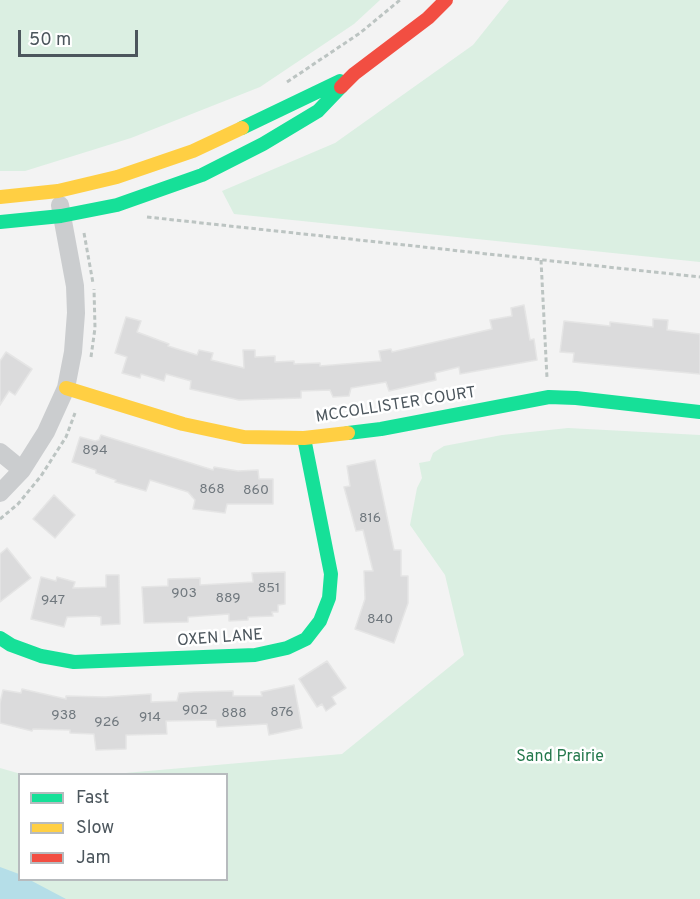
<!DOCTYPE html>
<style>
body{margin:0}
#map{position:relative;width:700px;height:899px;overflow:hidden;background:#f3f3f3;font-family:Overpass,sans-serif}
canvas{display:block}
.legend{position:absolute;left:18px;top:773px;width:210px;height:108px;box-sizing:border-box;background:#fff;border:2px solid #b7bbbe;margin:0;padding:8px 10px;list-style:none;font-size:18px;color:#4c565d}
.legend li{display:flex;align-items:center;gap:12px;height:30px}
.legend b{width:30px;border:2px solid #b7bbbe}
.scale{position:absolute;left:18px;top:30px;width:120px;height:27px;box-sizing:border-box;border:3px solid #4c565d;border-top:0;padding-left:8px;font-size:18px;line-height:21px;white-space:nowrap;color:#4c565d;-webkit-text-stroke:4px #fff;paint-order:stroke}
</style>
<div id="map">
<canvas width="700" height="899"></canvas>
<ul class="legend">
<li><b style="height:8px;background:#16e098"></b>Fast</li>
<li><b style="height:8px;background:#ffcf43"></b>Slow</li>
<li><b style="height:8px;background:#f24e42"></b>Jam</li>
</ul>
<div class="scale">50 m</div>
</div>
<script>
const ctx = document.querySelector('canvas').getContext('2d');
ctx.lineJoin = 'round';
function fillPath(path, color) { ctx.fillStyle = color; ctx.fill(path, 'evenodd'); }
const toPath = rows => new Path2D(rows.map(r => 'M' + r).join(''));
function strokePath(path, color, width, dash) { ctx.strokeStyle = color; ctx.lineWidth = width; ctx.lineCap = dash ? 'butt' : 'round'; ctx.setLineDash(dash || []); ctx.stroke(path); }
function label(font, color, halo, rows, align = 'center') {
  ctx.font = font + ' Overpass,sans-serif'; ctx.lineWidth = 5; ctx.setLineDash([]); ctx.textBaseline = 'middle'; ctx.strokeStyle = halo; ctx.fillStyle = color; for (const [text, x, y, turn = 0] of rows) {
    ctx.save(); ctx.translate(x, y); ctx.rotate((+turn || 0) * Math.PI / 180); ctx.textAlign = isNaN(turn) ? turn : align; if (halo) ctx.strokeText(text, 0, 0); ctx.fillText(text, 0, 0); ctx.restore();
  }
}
const green = toPath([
 [0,0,380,0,354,24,260,87,131,138,25,171,0,171],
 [509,0,700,0,700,262,234,214,222,191,335,143,473,45],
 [568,428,700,435,700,899,0,899,0,768,21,774,20,880,226,880,226,774,114,774,342,754,464,655,445,575,410,525,417,488,422,478,419,463,430,461,433,453,444,446,502,435]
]);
const water = toPath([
 [0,867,19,874,20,880,30,880,66,899,0,899]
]);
const building = toPath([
 [524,305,530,340,534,339,537,360,460,374,459,367,435,373,436,380,389,391,386,382,351,388,349,396,333,397,330,390,301,391,301,398,239,400,190,389,191,381,166,374,164,381,141,374,140,378,122,373,127,357,115,353,126,317,141,321,137,332,169,344,168,346,197,355,199,350,213,353,211,360,244,368,243,350,255,350,255,357,275,356,275,362,294,361,294,364,320,363,320,366,381,361,379,351,391,349,392,352,492,329,490,320,512,316,511,308,524,305],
 [653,319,668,320,667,330,700,334,700,374,573,362,574,353,560,352,564,321,610,326,610,322,653,327,653,319],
 [6,352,32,369,15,395,9,391,0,405,0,361,6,352],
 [101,435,213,470,214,467,238,471,258,470,259,479,273,479,273,504,227,504,225,513,193,509,195,500,188,492,150,480,146,491,115,482,116,480,96,473,96,470,72,462,80,437,95,441,99,440,101,435],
 [375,460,394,550,401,550,401,576,408,576,408,603,394,643,355,629,365,599,364,571,373,571,363,530,356,531,344,487,350,486,347,466,375,460],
 [54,495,75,515,55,538,33,519,54,495],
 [7,548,31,578,0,602,0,554,7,548],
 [285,572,285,604,278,605,278,612,272,612,273,616,248,617,248,620,229,621,229,614,188,617,188,622,144,623,142,587,168,586,168,579,200,578,200,585,253,582,252,573,285,572],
 [106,575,119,575,120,624,101,625,101,617,96,616,67,617,64,627,31,619,41,577,56,581,57,577,75,582,73,588,106,587,106,575],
 [327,661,346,688,332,697,336,704,326,711,322,704,317,707,299,679,327,661],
 [294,685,302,728,269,735,267,724,217,727,216,720,166,721,167,734,126,735,126,749,96,750,94,734,70,733,70,730,33,729,32,731,0,723,0,703,3,690,21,693,22,689,66,699,66,696,105,697,151,694,151,702,177,701,179,693,194,692,233,691,233,696,262,696,261,692,294,685]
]);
const path = toPath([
 [287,82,360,33,400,0],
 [147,217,700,277],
 [84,233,93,283],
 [541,260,547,378],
 [91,357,95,328,94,289],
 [0,519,18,504,41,476,66,437,75,413]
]);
const street = toPath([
 [0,452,22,470],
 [0,493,22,470,46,432,66,388,73,352,76,313,75,286,60,205]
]);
const fast = toPath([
 [242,128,340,81],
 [0,222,61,216,117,205,202,175,263,144,318,111,341,87],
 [348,433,381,429,549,397,576,398,700,412],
 [0,638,11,645,41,656,74,662,255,655,287,648,306,639,320,621,329,598,331,574,304,438]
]);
const slow = toPath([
 [0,197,58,191,117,177,193,151,242,128],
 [66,388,183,424,244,437,304,438,348,433]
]);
const jam = toPath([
 [341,87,354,74,428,18,446,0]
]);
const numberNames = [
 ["894",95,451],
 ["868",212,490],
 ["860",256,491],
 ["816",370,519],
 ["851",269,589],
 ["903",184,594],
 ["889",228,599],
 ["947",53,601],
 ["840",380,620],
 ["902",195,711],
 ["876",282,713],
 ["888",234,714],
 ["938",64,716],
 ["914",150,718],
 ["926",107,723]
];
const streetNames = [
 ["MCCOLLISTER COURT",396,406,-9],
 ["OXEN LANE",220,639,-4]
];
const parkNames = [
 ["Sand Prairie",560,758]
];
fillPath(green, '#dbefe2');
fillPath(water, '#b5dee8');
fillPath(building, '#dbdbdc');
strokePath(building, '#e5e5e5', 1.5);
strokePath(path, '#bcc4c2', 3, [4.5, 3]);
strokePath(street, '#cbcdcf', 18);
strokePath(fast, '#16e098', 14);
strokePath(slow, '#ffcf43', 14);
strokePath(jam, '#f24e42', 14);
label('14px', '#70787e', null, numberNames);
label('16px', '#4c565d', '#fff', streetNames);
label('16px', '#24784c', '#fff', parkNames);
</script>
